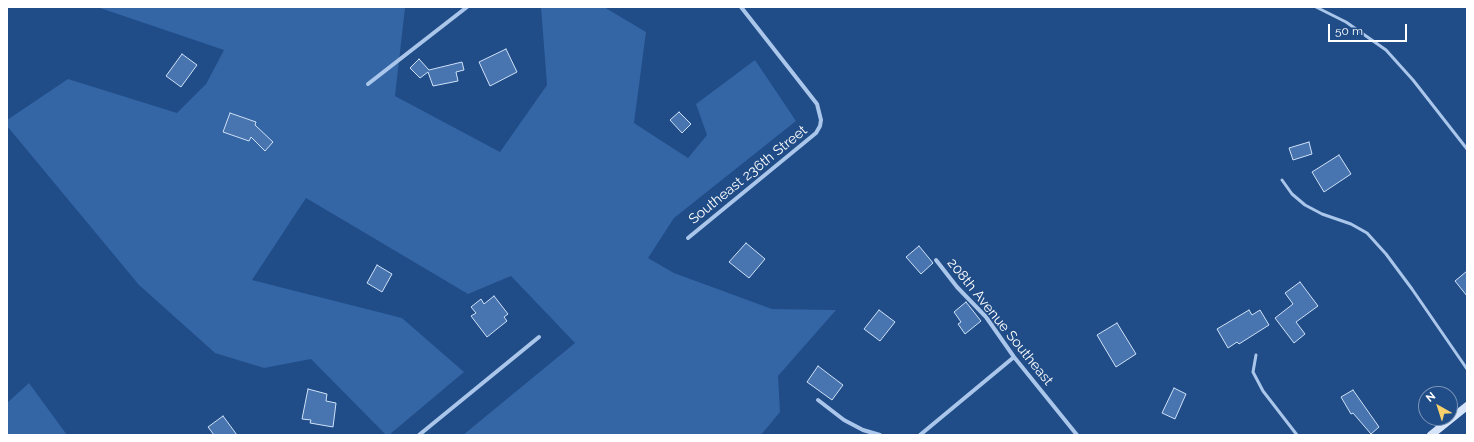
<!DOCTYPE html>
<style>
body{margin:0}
#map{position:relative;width:1474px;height:442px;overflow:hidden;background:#204c87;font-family:Raleway,sans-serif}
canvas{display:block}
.frame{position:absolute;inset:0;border:8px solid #fff;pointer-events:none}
.north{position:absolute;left:1418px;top:386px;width:40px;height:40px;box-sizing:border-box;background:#204c87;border:1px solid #7994b7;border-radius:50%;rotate:321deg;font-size:11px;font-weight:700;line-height:16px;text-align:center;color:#fff}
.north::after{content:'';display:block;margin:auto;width:14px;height:18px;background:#f8d16a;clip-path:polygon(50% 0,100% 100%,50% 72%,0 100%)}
.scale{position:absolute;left:1328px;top:24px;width:79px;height:18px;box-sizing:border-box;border:2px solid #fff;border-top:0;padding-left:5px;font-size:12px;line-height:14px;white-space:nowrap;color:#fff;-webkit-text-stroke:3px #204c87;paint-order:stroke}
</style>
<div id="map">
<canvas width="1474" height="442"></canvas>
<div class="frame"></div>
<div class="north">N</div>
<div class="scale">50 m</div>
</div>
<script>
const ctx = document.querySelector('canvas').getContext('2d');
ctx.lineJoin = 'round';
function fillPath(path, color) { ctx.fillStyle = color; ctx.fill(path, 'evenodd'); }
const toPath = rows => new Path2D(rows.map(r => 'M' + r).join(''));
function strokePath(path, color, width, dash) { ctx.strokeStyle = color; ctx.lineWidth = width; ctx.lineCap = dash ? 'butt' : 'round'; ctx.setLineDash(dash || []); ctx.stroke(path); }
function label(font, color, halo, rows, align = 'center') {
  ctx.font = font + ' Raleway,sans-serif'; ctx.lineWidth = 3; ctx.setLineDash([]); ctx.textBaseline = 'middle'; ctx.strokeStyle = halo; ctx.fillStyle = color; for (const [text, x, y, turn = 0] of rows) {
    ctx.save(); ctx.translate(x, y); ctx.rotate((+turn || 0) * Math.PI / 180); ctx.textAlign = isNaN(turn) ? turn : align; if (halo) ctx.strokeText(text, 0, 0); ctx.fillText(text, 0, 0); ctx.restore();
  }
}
const green = toPath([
 [97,7,405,8,395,96,500,152,547,85,541,7,604,7,646,32,634,123,688,158,707,135,696,104,755,60,796,121,674,218,648,258,674,273,772,309,836,310,778,376,780,412,761,435,463,435,575,343,511,276,468,294,306,198,252,280,402,318,464,372,389,435,386,435,311,359,264,368,215,353,139,285,7,126,7,120,68,79,177,113,206,84,224,50],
 [29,383,67,435,7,435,7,403]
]);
const building = toPath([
 [506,49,517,72,490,86,479,62,506,49],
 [182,54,197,65,181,87,166,76,182,54],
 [419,59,429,70,462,62,464,70,456,72,458,81,433,86,428,72,420,78,410,68,419,59],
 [679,112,691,124,682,133,670,120,679,112],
 [230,113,256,122,255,125,273,142,265,151,251,137,249,141,223,132,230,113],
 [1309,142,1312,154,1293,160,1289,148,1309,142],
 [1339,155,1351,174,1324,192,1312,172,1339,155],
 [746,243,765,259,749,278,729,262,746,243],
 [919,246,933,263,921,274,906,257,919,246],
 [377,265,392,274,382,292,367,283,377,265],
 [1467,271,1467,296,1455,281,1467,271],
 [1300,282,1318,306,1296,322,1305,334,1294,343,1275,318,1293,304,1285,293,1300,282],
 [494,296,508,314,504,317,507,321,487,337,471,316,476,313,471,307,481,299,484,304,494,296],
 [966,302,981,321,965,334,958,324,961,322,954,312,966,302],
 [879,310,895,322,880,341,864,329,879,310],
 [1249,310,1252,315,1260,310,1269,325,1239,344,1237,342,1228,348,1217,329,1249,310],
 [1117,323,1136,354,1116,367,1097,335,1117,323],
 [818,366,843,385,832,400,807,382,818,366],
 [1174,388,1186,394,1175,419,1162,413,1174,388],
 [308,389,327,394,326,401,336,403,333,427,310,423,311,420,302,419,308,389],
 [1353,390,1379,427,1371,434,1353,413,1351,414,1341,397,1353,390],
 [223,416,237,435,214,435,208,427,223,416]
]);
const service = toPath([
 [1316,7,1346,22,1386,50,1413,80,1467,149],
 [1282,180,1292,194,1305,205,1322,214,1351,224,1367,233,1386,254,1412,289,1467,369],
 [1256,355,1253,372,1263,391,1297,435]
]);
const minor = toPath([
 [368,84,467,7],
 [688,238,816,133,820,126,821,120,817,104,741,7],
 [936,260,957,287,986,317,1014,357,1077,435],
 [818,400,844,420,863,430,880,435],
 [419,435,539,337],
 [920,435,1014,357]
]);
const secondary = toPath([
 [1431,435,1467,406]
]);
const streetNames = [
 ["Southeast 236th Street",748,175,-39],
 ["208th Avenue Southeast",1000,322,51]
];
fillPath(green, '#3465a5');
fillPath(building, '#4875b0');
strokePath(building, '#cfe1f8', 1);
strokePath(service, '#aac6ea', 3);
strokePath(minor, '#aac6ea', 4);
strokePath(secondary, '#d5e4f8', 8);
label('14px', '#fff', '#204c87', streetNames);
</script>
